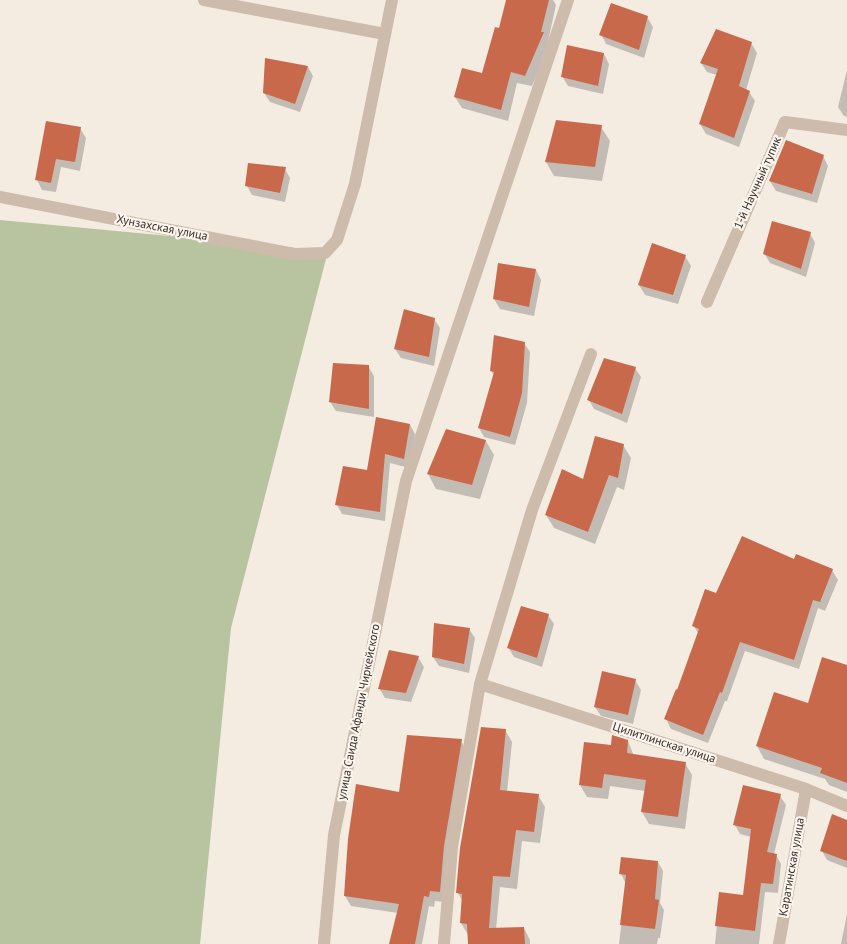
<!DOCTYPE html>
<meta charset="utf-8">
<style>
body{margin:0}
canvas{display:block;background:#f4ebe1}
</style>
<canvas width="847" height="944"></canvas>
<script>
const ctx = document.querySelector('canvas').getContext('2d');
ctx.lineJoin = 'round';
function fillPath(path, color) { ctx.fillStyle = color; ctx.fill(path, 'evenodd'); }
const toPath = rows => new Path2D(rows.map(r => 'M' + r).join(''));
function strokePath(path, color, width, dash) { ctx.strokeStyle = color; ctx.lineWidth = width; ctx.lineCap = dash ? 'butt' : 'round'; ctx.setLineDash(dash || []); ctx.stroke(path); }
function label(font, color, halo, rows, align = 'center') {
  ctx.font = font + ' "PT Sans",sans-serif'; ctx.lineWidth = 4.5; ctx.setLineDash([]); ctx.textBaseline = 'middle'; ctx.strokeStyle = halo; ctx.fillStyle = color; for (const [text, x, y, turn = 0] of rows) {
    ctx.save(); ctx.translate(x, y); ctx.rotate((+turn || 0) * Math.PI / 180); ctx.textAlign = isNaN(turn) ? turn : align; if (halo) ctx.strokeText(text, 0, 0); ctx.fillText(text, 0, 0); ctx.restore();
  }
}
const green = toPath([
 [0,220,328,251,231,628,200,944,0,944]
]);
const shadow = toPath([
 [508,0,553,0,556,5,548,41,550,45,532,86,517,83,508,121,462,108,455,97,483,75,500,29],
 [647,17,653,27,644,58,606,44,601,34],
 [751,43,757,53,746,90,749,92,755,101,739,147,706,134,700,124,717,75,707,72,701,63],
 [604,54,609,64,603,94,568,86,562,76],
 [308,67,313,76,300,112,270,102,264,93],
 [847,70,847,117,844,116,838,107],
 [601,127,610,141,602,181,554,176,546,162],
 [80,128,86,138,80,171,61,167,56,192,42,190,37,180],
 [823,156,828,166,817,203,776,191,770,181],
 [285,169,290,178,285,202,252,195,247,186],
 [810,233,815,243,806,277,770,263,764,253],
 [685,256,691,266,678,304,645,295,639,285],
 [536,270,541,280,534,316,500,309,494,299],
 [434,319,440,328,434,366,401,358,395,349],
 [524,343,530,352,527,403,515,445,484,437,479,428,494,376,491,370],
 [368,366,374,376,374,417,336,411,330,402],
 [635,368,641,377,627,423,594,409,589,400],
 [410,425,415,434,409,468,390,463,385,521,342,514,337,505],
 [447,431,486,441,494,455,480,499,436,489,428,474],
 [623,445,631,458,624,490,617,487,595,544,554,528,546,515],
 [794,561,832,570,838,580,825,611,818,608,799,669,745,651,727,701,725,701,708,743,671,729,666,719,699,635,694,626,717,594],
 [548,615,554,624,542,667,514,657,508,647],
 [469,629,475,638,469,673,439,666,433,657],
 [418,657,424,667,411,702,385,698,379,688],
 [847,666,847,792,829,785,825,779,764,759,757,746,808,705],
 [635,680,641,690,633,724,601,716,595,707],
 [505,730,512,742,507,792,538,795,545,807,540,843,522,841,517,889,500,887,496,929,524,928,530,940,530,944,469,944,468,935,461,923,463,902,458,893],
 [461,741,467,751,445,902,435,901,434,907,429,906,422,944,390,944,398,913,351,906,345,896,400,793],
 [628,741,634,756,685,763,692,775,685,829,649,824,642,812,645,791,610,786,608,799,587,797,580,785,612,746],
 [780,796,786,805,774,854,776,855,781,864,778,893,765,892,759,944,715,944,720,893,744,896,751,837,740,834,735,825],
 [847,821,847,868,827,860,822,851],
 [658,862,663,871,660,903,664,910,660,938,658,938,657,944,619,944,626,884,621,874],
 [847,914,847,944,841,944]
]);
const building = toPath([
 [506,0,549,0,541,32,544,32,525,76,511,72,501,110,454,97,462,68,482,73,495,27,499,28],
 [611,3,648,16,639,50,599,35],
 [716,29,752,42,739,86,750,91,734,138,699,124,718,69,700,63],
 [567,45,604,53,598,86,561,77],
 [265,58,308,66,295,104,263,93],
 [556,120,602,125,595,167,545,162],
 [46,121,81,127,75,162,56,159,51,183,35,180],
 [786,140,824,155,812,194,769,181],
 [248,163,286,167,280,193,245,186],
 [772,221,811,232,801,269,763,254],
 [652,243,686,255,673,295,638,285],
 [498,263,536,269,529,307,493,299],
 [404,309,435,318,429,357,394,349],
 [494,335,525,342,522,393,510,437,478,428,494,372,490,371],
 [604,358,636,367,622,414,587,400],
 [333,363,369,365,369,409,329,402],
 [376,417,410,424,404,459,385,454,380,512,335,505,343,466,367,470],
 [446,429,486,440,472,485,427,474],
 [595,436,624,444,618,478,609,475,588,532,545,515,562,469,583,479],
 [742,536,794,559,796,554,833,569,820,602,813,600,794,660,740,642,722,693,720,692,703,735,664,719,676,689,677,690,699,629,692,626,705,589,716,593],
 [521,606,549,614,537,658,507,648],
 [434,623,470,628,464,664,432,657],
 [389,650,419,656,406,693,378,689],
 [822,657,847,665,847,783,820,773,822,768,756,746,774,692,808,703],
 [602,671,636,679,628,715,594,707],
 [481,727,506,729,500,790,539,794,534,832,516,830,510,877,493,876,489,928,524,927,525,944,468,944,467,924,460,923,462,894,456,893,460,848],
 [407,735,462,739,444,846,440,892,430,891,429,897,424,896,415,944,389,944,399,904,344,896,348,839,356,784,399,792],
 [612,735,628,740,627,753,686,762,678,817,641,812,646,780,604,774,602,788,579,785,584,742,611,745],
 [743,785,781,794,767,852,777,854,773,884,761,883,755,931,715,926,719,892,743,895,751,829,733,825],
 [832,814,847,820,847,861,820,851],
 [621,857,658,861,655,899,659,900,655,929,620,925,626,875,619,874]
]);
const street = toPath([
 [204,0,385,34],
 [0,197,294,254,325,253,337,240,355,184,392,0],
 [707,302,785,122,847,130],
 [480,684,806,789,847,806],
 [324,944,334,835,406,481,568,0],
 [444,944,452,847,480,684,532,510,591,354],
 [779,944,806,789]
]);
const streetNames = [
 ["1-й Научный тупик",758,183,-66],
 ["Хунзахская улица",162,228,11],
 ["улица Саида Афанди Чиркейского",359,712,-79],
 ["Цилитлинская улица",664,743,18],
 ["Каратинская улица",792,867,-80]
];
fillPath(green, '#b8c4a0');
fillPath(shadow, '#0003');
fillPath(building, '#c8694b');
strokePath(street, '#cdbbac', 12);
label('12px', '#3b302b', '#fbf5ee', streetNames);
</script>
